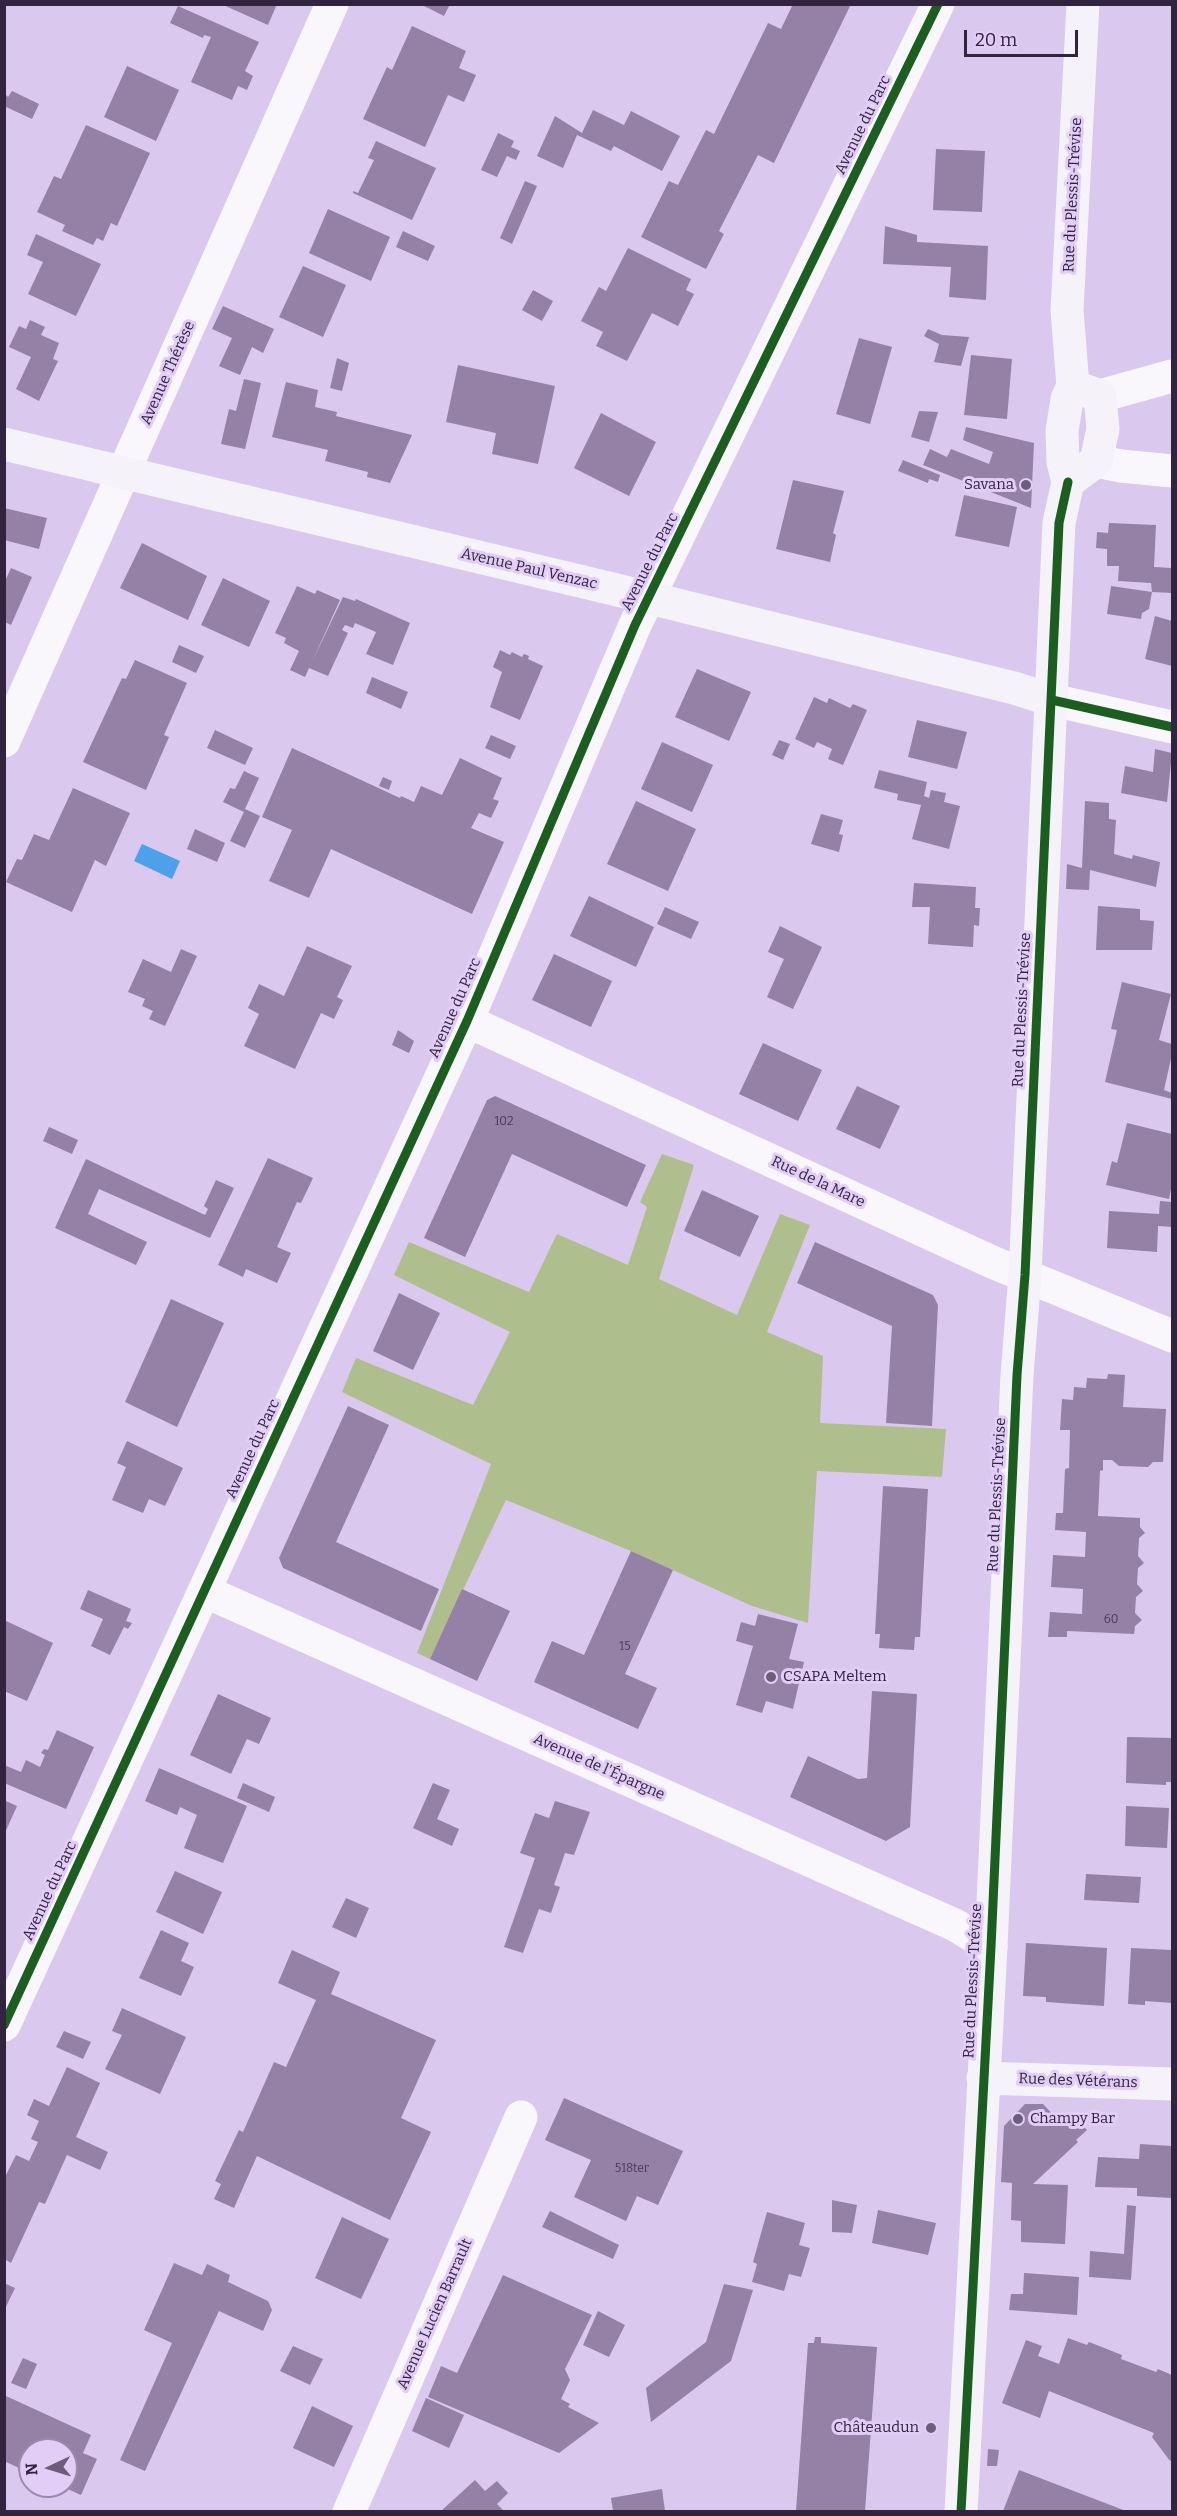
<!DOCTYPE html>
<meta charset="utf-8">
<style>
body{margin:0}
#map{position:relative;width:1177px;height:2516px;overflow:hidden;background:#dbc8ee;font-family:Bitter,serif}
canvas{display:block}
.frame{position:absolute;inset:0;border:6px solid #32233e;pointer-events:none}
.north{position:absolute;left:18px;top:2438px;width:60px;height:60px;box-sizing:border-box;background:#e2cdf7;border:2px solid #9c89ad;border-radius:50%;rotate:266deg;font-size:16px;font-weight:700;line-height:24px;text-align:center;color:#32233e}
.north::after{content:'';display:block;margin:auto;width:21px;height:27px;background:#6d5d7c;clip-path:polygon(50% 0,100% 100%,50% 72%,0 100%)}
.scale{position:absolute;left:964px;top:30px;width:114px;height:27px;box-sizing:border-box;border:3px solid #32233e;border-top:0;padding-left:8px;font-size:18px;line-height:21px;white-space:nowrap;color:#32233e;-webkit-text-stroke:4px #e2cdf7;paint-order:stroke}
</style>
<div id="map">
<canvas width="1177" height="2516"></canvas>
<div class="frame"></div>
<div class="north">N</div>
<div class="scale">20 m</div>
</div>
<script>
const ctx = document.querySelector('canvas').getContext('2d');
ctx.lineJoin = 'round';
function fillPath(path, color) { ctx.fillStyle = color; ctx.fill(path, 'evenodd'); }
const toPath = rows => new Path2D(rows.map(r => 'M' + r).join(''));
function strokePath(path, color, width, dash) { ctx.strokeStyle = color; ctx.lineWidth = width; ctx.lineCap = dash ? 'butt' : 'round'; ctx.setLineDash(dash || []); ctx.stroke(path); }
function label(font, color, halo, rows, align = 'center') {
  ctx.font = font + ' Bitter,serif'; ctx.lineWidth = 6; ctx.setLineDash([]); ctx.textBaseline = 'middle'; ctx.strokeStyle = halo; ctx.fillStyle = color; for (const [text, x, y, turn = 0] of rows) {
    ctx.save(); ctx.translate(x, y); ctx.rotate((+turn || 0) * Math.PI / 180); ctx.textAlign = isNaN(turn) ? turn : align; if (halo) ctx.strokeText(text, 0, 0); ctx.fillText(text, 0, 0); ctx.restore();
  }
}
const green = toPath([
 [662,1154,694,1165,659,1279,737,1315,780,1214,810,1225,767,1332,823,1356,820,1423,946,1429,942,1477,817,1471,808,1623,752,1606,631,1551,506,1500,430,1659,417,1653,491,1464,342,1392,356,1358,473,1405,510,1332,394,1275,409,1242,529,1292,557,1234,628,1265,647,1207,640,1202]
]);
const water = toPath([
 [142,844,180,861,172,879,134,861]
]);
const building = toPath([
 [221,4,277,4,268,25],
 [420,4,450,4,444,16],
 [793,4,851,4,774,163,758,155,719,231,724,234,706,269,641,237,669,181,678,185,706,130,714,134,768,23,781,29],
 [178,6,259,42,245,71,253,76,247,90,238,86,232,100,191,82,211,37,204,35,203,38,170,23],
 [412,26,466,51,459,68,476,75,464,102,448,95,425,147,363,119,387,67,392,70],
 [127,66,179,90,156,141,104,117],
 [12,91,39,104,32,119,4,106,4,93,8,97],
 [593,110,624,125,631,111,680,136,662,171,614,146,611,151,577,135,563,168,537,156,555,116,582,133],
 [86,125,150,153,117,226,111,223,103,241,97,238,93,245,62,231,65,225,37,212,54,176,61,179],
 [498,133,514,141,511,147,520,151,516,160,507,156,497,177,481,170],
 [376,141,436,168,412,220,353,193,353,191,358,193,374,160,368,158],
 [936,149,985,151,982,212,933,210],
 [525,181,537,186,512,244,500,238],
 [328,209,390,237,371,281,309,253],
 [885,226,917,235,917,242,988,246,986,300,949,297,951,267,883,264],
 [403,231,435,246,428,261,396,247],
 [36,234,101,264,76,316,28,294,43,262,27,255],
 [628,248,691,279,686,290,694,294,678,326,652,313,627,361,596,346,603,332,581,321,599,287,606,291],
 [303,266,346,285,323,337,279,317],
 [533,290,553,301,542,321,522,310],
 [223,306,274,329,263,353,252,347,240,375,219,366,232,338,212,329],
 [30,320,45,327,41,335,59,343,53,359,58,361,39,401,16,389,31,357,9,347,19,326,26,329],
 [928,329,942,335,969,337,961,366,934,362,939,344,924,336],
 [859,338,892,347,870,424,836,414],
 [971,355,1012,359,1007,419,964,415],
 [337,358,349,363,342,391,330,388],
 [458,365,555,386,538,464,492,454,496,433,446,422],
 [244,379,261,383,245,449,221,444,229,409,236,411],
 [286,382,318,390,315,407,337,412,336,416,412,435,390,483,367,477,368,472,325,461,328,450,272,437],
 [919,411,938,412,929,442,911,437],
 [601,413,656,442,629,496,574,468],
 [966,427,1034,443,1031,508,923,465,930,449,947,457,951,449,989,464,993,452,963,440],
 [903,460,940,475,938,482,929,479,928,483,898,471],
 [793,480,844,491,833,533,836,535,830,562,776,549],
 [964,495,1017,507,1009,547,955,536],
 [4,508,47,518,39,549,4,540],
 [1109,523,1156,525,1154,567,1172,568,1172,593,1152,592,1151,583,1118,581,1119,566,1107,566,1107,549,1096,548,1097,532,1108,533],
 [142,543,207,576,188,620,120,588],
 [11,568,32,577,11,625,5,622,5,581],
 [223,578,270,601,249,647,201,625],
 [297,586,315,594,317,590,340,600,312,662,343,597,355,601,356,599,410,623,393,665,366,654,376,632,355,623,353,628,345,625,342,630,348,633,328,676,309,668,305,677,290,670,299,651,284,643,286,638,275,633],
 [1111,586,1152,592,1149,609,1142,613,1141,619,1107,614],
 [1155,616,1172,621,1172,666,1145,659],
 [179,645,204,656,196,673,172,662],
 [500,650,510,655,512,652,522,657,524,654,529,656,528,659,543,666,520,720,490,707,502,672,493,667],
 [135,660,187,683,164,735,169,737,146,790,83,762,122,678,126,679],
 [697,669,751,692,729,741,675,717],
 [372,677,408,692,401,709,366,693],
 [814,697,827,703,829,698,850,708,853,704,867,710,843,765,828,759,832,749,817,742,814,748,795,739],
 [917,720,967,732,957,769,908,757],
 [215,730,253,748,245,765,207,748],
 [491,735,516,746,510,759,485,748],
 [779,740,790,744,783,760,772,755],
 [662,742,713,765,692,812,641,789],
 [292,748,400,798,401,796,414,802,421,786,442,795,460,758,502,778,493,799,499,801,491,818,479,813,471,828,504,842,472,914,331,849,309,898,269,881,292,830,262,817],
 [1155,749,1172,753,1167,802,1121,793,1125,766,1153,772],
 [879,770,927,782,924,796,929,798,931,790,946,793,944,802,960,806,949,849,912,839,921,805,897,800,898,794,874,788],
 [244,771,259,778,245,809,260,816,245,848,230,841,244,812,223,802,230,788,235,789],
 [383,777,392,781,389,790,379,786],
 [73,788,130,813,106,866,95,860,72,912,6,882,17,859,22,860,34,834,49,840],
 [636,801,696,829,668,891,607,864],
 [1085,801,1109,803,1109,819,1116,820,1114,854,1132,859,1133,855,1160,862,1156,887,1090,870,1089,890,1066,889,1067,864,1082,868],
 [821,814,843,820,839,834,843,835,839,852,811,844],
 [195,829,225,843,217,862,187,849],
 [914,883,976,887,975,908,980,908,979,926,974,925,973,947,928,944,930,907,912,907],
 [589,896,654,927,636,967,570,936],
 [1098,906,1140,909,1140,920,1154,921,1152,950,1096,950],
 [665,907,699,922,691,939,657,924],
 [780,926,822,947,793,1009,767,997,784,959,768,952],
 [307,946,352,966,337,997,343,1000,334,1019,321,1013,295,1069,244,1046,259,1014,248,1008,259,984,284,996],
 [181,949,197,956,165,1026,149,1019,153,1011,142,1006,145,999,128,992,143,959,171,972],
 [554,954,612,981,591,1027,532,1000],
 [1122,982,1171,994,1159,1040,1172,1044,1172,1054,1164,1090,1172,1093,1172,1099,1105,1082,1117,1030,1111,1029],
 [398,1030,414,1041,409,1053,392,1045],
 [763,1043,822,1070,798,1121,739,1094],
 [857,1086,900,1106,880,1149,836,1129],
 [495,1096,646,1165,627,1207,512,1154,465,1257,424,1238,487,1100],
 [1127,1123,1172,1134,1172,1184,1169,1199,1106,1185,1112,1161,1117,1163],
 [49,1127,78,1140,72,1154,43,1141],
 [268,1158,313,1178,301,1203,297,1202,277,1247,291,1253,277,1283,246,1269,243,1277,218,1265],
 [86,1159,205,1215,208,1209,204,1206,216,1180,234,1188,210,1238,99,1189,88,1214,147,1242,136,1265,55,1228],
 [702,1190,759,1216,740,1257,684,1231],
 [1160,1201,1172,1202,1172,1227,1158,1226,1157,1252,1107,1248,1109,1211,1159,1214],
 [815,1242,933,1295,938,1305,932,1426,886,1423,892,1326,797,1283],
 [399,1293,440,1313,413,1370,373,1351],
 [171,1299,224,1323,177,1427,125,1402],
 [1108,1374,1125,1375,1123,1407,1166,1409,1163,1462,1153,1462,1148,1467,1119,1466,1112,1460,1103,1460,1103,1470,1100,1471,1098,1516,1140,1518,1140,1527,1145,1533,1139,1538,1138,1556,1144,1563,1138,1568,1137,1584,1143,1591,1136,1597,1135,1613,1142,1620,1135,1626,1134,1634,1067,1631,1067,1637,1048,1637,1050,1612,1082,1614,1083,1589,1051,1587,1053,1555,1085,1557,1086,1532,1055,1530,1056,1513,1063,1513,1065,1469,1069,1468,1070,1430,1060,1430,1062,1399,1073,1400,1074,1387,1086,1388,1087,1378,1107,1379],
 [348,1406,389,1425,336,1542,439,1589,421,1631,283,1568,279,1558],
 [127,1441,183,1468,165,1506,149,1499,143,1513,112,1500,126,1467,117,1463],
 [883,1486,928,1489,920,1637,915,1637,914,1650,879,1648,880,1634,875,1634],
 [631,1551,673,1570,625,1674,657,1688,638,1729,534,1682,552,1641,584,1655],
 [462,1589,510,1611,477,1681,430,1659],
 [88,1590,131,1609,126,1621,132,1623,128,1629,124,1627,110,1655,91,1646,103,1619,80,1609],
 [758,1614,798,1624,789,1659,804,1662,793,1709,766,1701,762,1713,736,1705,753,1646,736,1641,741,1622,755,1626],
 [4,1620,53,1643,27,1701,4,1691],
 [872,1691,917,1694,910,1827,886,1841,790,1797,808,1756,858,1779,867,1778],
 [218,1694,271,1718,259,1744,247,1739,231,1774,190,1755],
 [57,1730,94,1747,66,1809,4,1783,4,1765,21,1772,26,1760,40,1767,45,1755,41,1753,44,1749,48,1750],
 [1127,1737,1172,1738,1172,1782,1166,1782,1166,1785,1126,1783],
 [159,1768,247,1806,223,1863,184,1848,197,1815,180,1807,177,1815,145,1801],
 [243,1783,275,1797,269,1812,237,1798],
 [433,1783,450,1790,437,1819,459,1829,452,1846,413,1828],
 [4,1800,17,1806,4,1835],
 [555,1801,590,1812,574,1855,565,1853,554,1885,560,1887,551,1913,539,1909,523,1953,504,1947,535,1858,520,1853,535,1813,549,1818],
 [1126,1806,1169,1808,1167,1848,1125,1846],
 [175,1871,222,1892,203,1934,156,1912],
 [1086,1874,1141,1877,1139,1903,1084,1900],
 [346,1898,369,1908,356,1938,332,1927],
 [161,1930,189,1943,181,1961,194,1967,181,1996,139,1978],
 [1026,1943,1107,1948,1104,2006,1046,2002,1046,1997,1023,1996],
 [1131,1948,1172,1950,1172,2003,1145,2001,1145,2005,1128,2004],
 [292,1950,340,1972,331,1994,436,2040,401,2118,431,2132,390,2220,257,2156,234,2208,214,2199,221,2184,215,2181,239,2130,243,2132,274,2062,286,2067,316,2000,278,1983],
 [122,2008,186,2037,160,2094,105,2069,122,2035,112,2031],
 [64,2031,91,2042,83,2059,56,2047],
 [67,2067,100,2083,76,2137,108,2152,100,2170,67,2155,45,2204,39,2202,11,2263,4,2259,4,2179,16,2155,29,2161,38,2142,31,2139,39,2121,27,2115,34,2099,49,2106],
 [564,2098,683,2151,658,2205,637,2196,626,2221,574,2197,591,2160,545,2140],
 [1025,2104,1043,2104,1062,2124,1072,2115,1087,2130,1076,2140,1078,2142,1033,2184,1068,2185,1065,2244,1021,2242,1021,2221,1011,2220,1012,2183,1001,2182,1004,2126],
 [1140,2144,1172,2146,1172,2198,1137,2196,1137,2188,1095,2187,1098,2157,1139,2159],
 [832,2200,857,2205,852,2233,832,2232],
 [1127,2205,1136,2206,1131,2280,1089,2277,1090,2251,1124,2254],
 [878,2210,936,2223,928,2255,872,2243],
 [550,2211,619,2245,613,2259,542,2227],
 [767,2212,805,2223,799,2245,810,2248,801,2277,789,2274,784,2291,752,2282,757,2264,753,2262],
 [342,2217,389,2239,361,2299,315,2278],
 [174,2263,202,2275,207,2264,230,2275,228,2282,268,2301,272,2310,263,2331,219,2311,145,2471,120,2460,172,2343,144,2330],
 [1024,2273,1079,2277,1077,2315,1009,2310,1011,2294,1023,2294],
 [503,2275,592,2315,565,2369,570,2380,561,2399,570,2404,568,2407,599,2423,559,2453,428,2397,441,2366,457,2373],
 [4,2283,15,2288,4,2311],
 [724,2284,753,2290,731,2361,651,2422,646,2388,706,2342],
 [598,2311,625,2325,609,2357,583,2345],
 [815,2337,821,2337,821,2343,877,2347,865,2511,796,2511,808,2343,814,2343],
 [1068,2338,1087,2345,1089,2342,1122,2355,1121,2359,1156,2372,1158,2369,1172,2375,1172,2459,1170,2461,1152,2437,1154,2433,1049,2391,1040,2418,1002,2403,1026,2340,1042,2346,1038,2356,1059,2364],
 [293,2346,323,2359,310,2385,280,2371],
 [23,2358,37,2364,26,2389,11,2383],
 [6,2396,91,2435,83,2453,97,2459,81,2495,61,2486,66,2486,66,2450,30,2450,30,2473,4,2461],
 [426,2398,464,2415,449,2448,412,2431],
 [312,2406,353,2426,334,2467,293,2448],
 [988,2449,999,2450,997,2466,987,2466],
 [1019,2470,1126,2511,1003,2511],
 [475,2480,485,2491,497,2481,508,2493,497,2504,504,2511,441,2511],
 [662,2489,665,2511,613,2511,611,2498]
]);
const street = toPath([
 [1100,396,1172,376],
 [1096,461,1121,466,1172,471],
 [1052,700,1172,727],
 [4,741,332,4],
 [467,1021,992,1262,1172,1336],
 [204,1591,955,1925,991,1947],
 [4,2025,467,1021,635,625,938,4],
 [349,2512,521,2117]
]);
const secondary = toPath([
 [1073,386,1100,396,1103,429,1096,461,1068,482,1063,462,1062,431,1067,399,1073,386,1067,310,1083,4],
 [4,444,613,589,1014,688,1052,700],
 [983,2078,1172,2084],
 [961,2512,991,1947,1017,1375,1025,1275,1059,523,1068,482]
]);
const cycleway = toPath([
 [1052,700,1172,727],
 [4,2025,467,1021,635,625,938,4],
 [961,2512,991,1947,1017,1375,1025,1275,1059,523,1068,482]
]);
const markers = [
 [1026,485,6,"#6d5d7c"],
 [771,1677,6,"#6d5d7c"],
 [1018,2119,6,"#6d5d7c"],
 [931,2428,6,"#6d5d7c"]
];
const numberNames = [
 ["102",504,1122],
 ["60",1111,1620],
 ["15",625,1647],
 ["518ter",632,2169]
];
const streetNames = [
 ["Avenue du Parc",863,125,-64],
 ["Rue du Plessis-Trévise",1073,195,-87],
 ["Avenue Thérèse",168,373,-66],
 ["Avenue du Parc",650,562,-63],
 ["Avenue Paul Venzac",529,569,13],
 ["Avenue du Parc",455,1008,-66],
 ["Rue du Plessis-Trévise",1022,1010,-87],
 ["Rue de la Mare",818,1182,25],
 ["Avenue du Parc",253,1449,-65],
 ["Rue du Plessis-Trévise",997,1495,-87],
 ["Avenue de l'Épargne",599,1767,24],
 ["Avenue du Parc",50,1891,-65],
 ["Rue du Plessis-Trévise",973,1981,-87],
 ["Rue des Vétérans",1078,2081,2],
 ["Avenue Lucien Barrault",435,2314,-66]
];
const poiNames = [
 ["Savana",1014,485],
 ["CSAPA Meltem",783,1677,"left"],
 ["Champy Bar",1030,2119,"left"],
 ["Châteaudun",919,2428]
];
fillPath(green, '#aebf8d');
fillPath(water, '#4da1ea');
fillPath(building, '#9581a6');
strokePath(street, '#faf7fc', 33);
strokePath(secondary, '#f5f2fa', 33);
strokePath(cycleway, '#1b5e20', 9);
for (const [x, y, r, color] of markers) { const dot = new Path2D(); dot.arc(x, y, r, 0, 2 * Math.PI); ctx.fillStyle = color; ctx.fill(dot); strokePath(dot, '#e2cdf7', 2); }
label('12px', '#4b3a58', null, numberNames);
label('15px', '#32233e', '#e2cdf7', streetNames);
label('15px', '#32233e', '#e2cdf7', poiNames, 'right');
</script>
